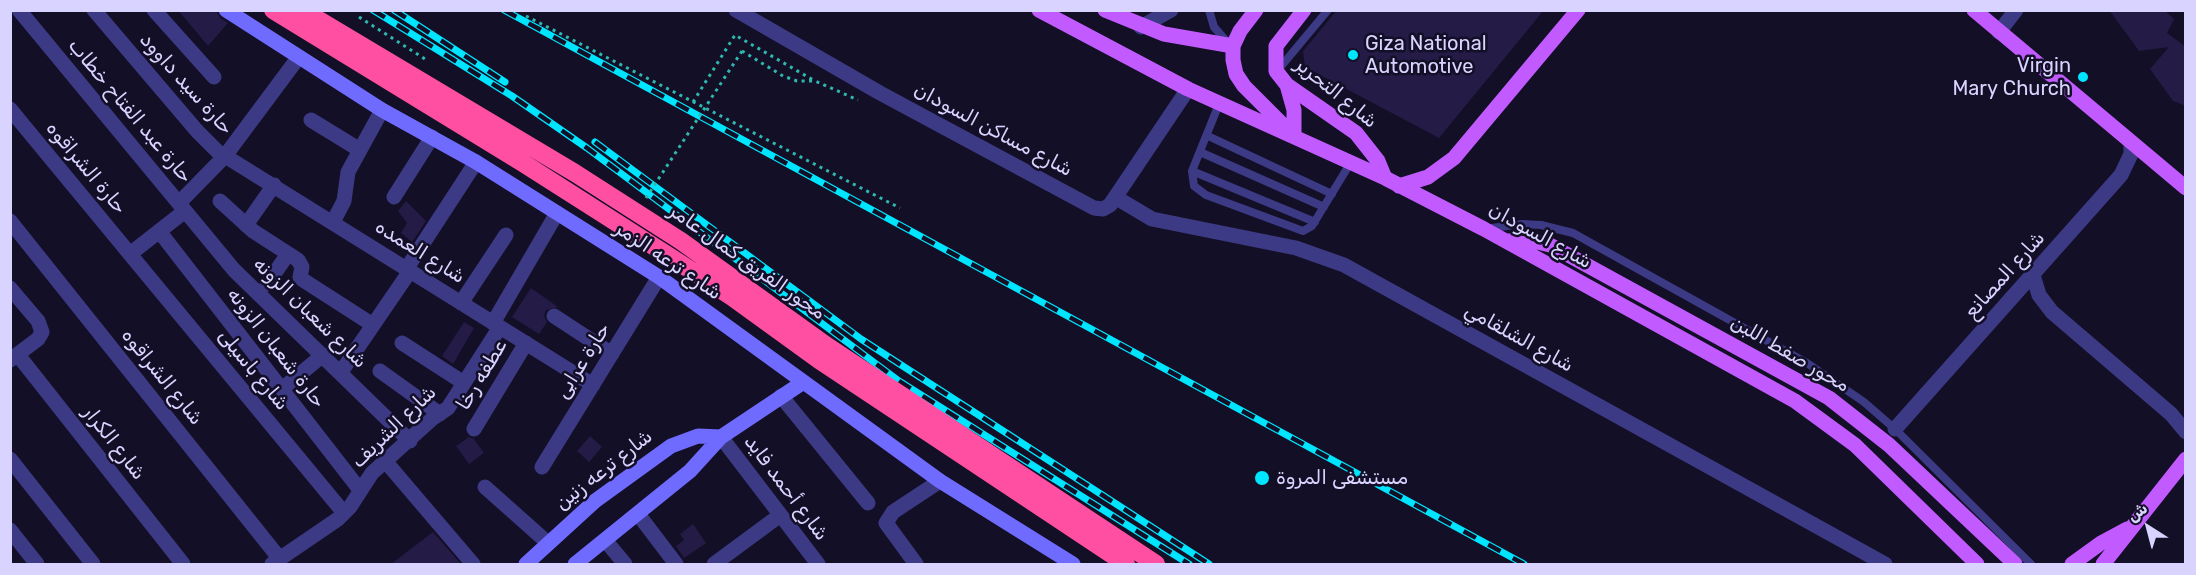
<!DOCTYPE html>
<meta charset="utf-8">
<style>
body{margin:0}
#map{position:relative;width:2196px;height:575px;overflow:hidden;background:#130f26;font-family:Rubik,"Noto Naskh Arabic",sans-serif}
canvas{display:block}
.frame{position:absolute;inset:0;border:12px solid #d9d4ff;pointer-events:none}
.north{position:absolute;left:2118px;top:497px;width:60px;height:60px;-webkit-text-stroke:4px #130f26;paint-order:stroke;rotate:324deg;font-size:16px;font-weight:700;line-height:24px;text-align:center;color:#d9d4ff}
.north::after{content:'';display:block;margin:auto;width:21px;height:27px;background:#d9d4ff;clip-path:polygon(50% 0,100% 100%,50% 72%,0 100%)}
</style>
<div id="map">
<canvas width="2196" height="575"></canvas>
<div class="frame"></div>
<div class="north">ش</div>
</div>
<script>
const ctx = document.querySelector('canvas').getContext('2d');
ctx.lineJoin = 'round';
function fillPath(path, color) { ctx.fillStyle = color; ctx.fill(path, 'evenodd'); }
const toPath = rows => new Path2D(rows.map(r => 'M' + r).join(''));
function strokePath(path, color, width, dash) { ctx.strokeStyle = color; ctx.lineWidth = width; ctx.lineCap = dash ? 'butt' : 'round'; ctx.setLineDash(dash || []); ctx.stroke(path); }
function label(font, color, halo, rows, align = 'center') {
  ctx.font = font + ' Rubik,"Noto Naskh Arabic",sans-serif'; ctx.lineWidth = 5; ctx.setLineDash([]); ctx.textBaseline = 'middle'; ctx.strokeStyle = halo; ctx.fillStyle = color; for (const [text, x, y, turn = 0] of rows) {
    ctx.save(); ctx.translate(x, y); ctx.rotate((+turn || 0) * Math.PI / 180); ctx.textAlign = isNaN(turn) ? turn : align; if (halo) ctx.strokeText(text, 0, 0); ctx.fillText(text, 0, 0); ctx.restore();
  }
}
const building = toPath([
 [178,10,216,10,220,18,228,23,208,46],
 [1337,10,1544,10,1439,138,1305,67,1303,51],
 [2109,10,2164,10,2174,19,2167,33,2186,47,2186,106,2173,101,2150,69,2169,47,2139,51],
 [406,201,426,221,412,242,401,233,407,223,398,211],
 [531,288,558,307,546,310,544,316,547,322,539,334,512,317],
 [464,322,474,328,453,364,442,356],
 [590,436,602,447,589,462,577,451],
 [469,437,474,439,484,453,469,464,456,446],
 [693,524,706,543,684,558,676,546,684,540,680,534],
 [433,532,461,564,391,564]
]);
const path = toPath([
 [526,16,900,208],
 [359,17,425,59,423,62],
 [742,51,783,76,797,81,815,81,858,100],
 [693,102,735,35,815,81]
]);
const lane = toPath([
 [1209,10,1214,27,1228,43],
 [1278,70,1328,10],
 [1219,104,1192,171,1194,186,1206,195,1303,231,1312,226,1351,162],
 [1208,136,1332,194],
 [1200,152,1324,207],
 [1192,171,1315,222],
 [1484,229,1522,224,1541,225,1573,233,1807,363,1864,402,1895,429,2031,564]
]);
const street = toPath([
 [19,10,234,270,410,441],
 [94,10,197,131,217,151,593,385],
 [154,10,214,77],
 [736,10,880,93,1094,208,1103,209,1110,205,1188,89],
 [1141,27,1171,10],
 [1999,32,2016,10],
 [10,109,344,513],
 [311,120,360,150],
 [394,197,432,137],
 [1115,197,1152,219,1296,248,1344,265,1885,564],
 [220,201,253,231,298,260,302,267,300,277,303,280,373,325],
 [179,203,225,156,298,58],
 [10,221,280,559],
 [333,222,344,201,348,172,382,110],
 [246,225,274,185],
 [159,231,360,490],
 [130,254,185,211],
 [407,268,476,162],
 [2033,275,2039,295,2052,312,2171,414,2186,432],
 [267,284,288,254],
 [10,288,38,321,42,332,38,339,10,360],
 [461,303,506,235],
 [554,316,612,354],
 [493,323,557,213],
 [402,343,464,383],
 [18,355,183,564],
 [380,371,440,414],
 [341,372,410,271],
 [282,389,323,355],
 [781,396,868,503],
 [474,429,526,343],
 [1895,429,2121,175,2131,154,2131,142],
 [721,437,818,564],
 [10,459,93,564],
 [386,462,473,564],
 [542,467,659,277],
 [485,487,548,543],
 [638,514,676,564],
 [10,530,37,564],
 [605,540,625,564],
 [272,564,338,519,350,507,372,473,433,418,448,408,500,327],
 [714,564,779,516],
 [916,564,886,523,893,512,940,481]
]);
const secondary = toPath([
 [226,10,382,110,476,162,659,277,940,481,1073,564],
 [526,564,595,501,671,446,698,436,721,437],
 [575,564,690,471,721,437,802,383]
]);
const primary = toPath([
 [1039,10,1188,89,1385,178,1484,229,1795,401,1855,445,1977,564],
 [1105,10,1164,34,1233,46],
 [1256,10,1240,31,1233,46,1233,60,1236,74,1244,86,1290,132],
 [1304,10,1276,46,1276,71,1287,85,1356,133,1378,161,1385,178],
 [1974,10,2186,188],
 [1287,85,1294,110,1294,136],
 [1399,186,1428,177,1454,158,1578,10],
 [1507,241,1529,240,1550,245,1829,398,1889,445,2015,564],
 [2072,564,2101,543,2127,529],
 [2103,564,2186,459]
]);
const rail = toPath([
 [373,10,512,96,587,148,899,381,1189,564],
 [394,10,505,82],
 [504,10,1524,564],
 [595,142,861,339,1209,564]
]);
const pathBridge = toPath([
 [646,198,742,51]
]);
const highwayBridge = toPath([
 [273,10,523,163,672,258,732,297,819,360,1126,564],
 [302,10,575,173,681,241,827,346,1156,564]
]);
const markers = [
 [1353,55,6,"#00e5ff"],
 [2083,77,6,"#00e5ff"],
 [1262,478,8,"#00e5ff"]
];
const poiNames = [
 ["Giza National",1365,44],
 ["Automotive",1365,67],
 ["Virgin",2071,66,"right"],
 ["Mary Church",2071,89,"right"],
 ["مستشفى المروة",1276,478]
];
const streetNames = [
 ["حارة سيد داوود",186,84,48],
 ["شارع التحرير",1336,93,39],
 ["حارة عبد الفتاح خطاب",130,111,50],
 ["شارع مساكن السودان",993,130,28],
 ["حارة الشراقوه",86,168,50],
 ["شارع السودان",1540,236,29],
 ["شارع العمده",420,252,32],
 ["شارع ترعه الزمر",668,261,34],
 ["محور الفريق كمال عامر",747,262,35],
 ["شارع المصانع",2005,275,-48],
 ["شارع شعبان الزونه",310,313,44],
 ["شارع الشلقامي",1519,338,29],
 ["حارة شعبان الزونه",276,348,52],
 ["محور صفط اللبن",1790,354,30],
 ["حارة عرابى",583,361,-58],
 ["شارع باسيلى",253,370,50],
 ["عطفه رخا",482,375,-59],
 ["شارع الشراقوه",162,377,51],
 ["شارع الشريف",394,427,-44],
 ["شارع الكرار",114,443,52],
 ["شارع ترعه زنين",604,470,-38],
 ["شارع أحمد فايد",786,488,53]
];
fillPath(building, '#241b47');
strokePath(path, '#2fb8b0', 3, [3, 4.5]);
strokePath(lane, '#3d3a85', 8);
strokePath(street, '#3d3a85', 15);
strokePath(secondary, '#6f6bff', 15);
strokePath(primary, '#c25bff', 15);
strokePath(rail, '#00e5ff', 7);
strokePath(rail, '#130f26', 4.5, [14]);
strokePath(pathBridge, '#2fb8b0', 3, [3, 4.5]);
strokePath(highwayBridge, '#ff4fa3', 18);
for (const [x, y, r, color] of markers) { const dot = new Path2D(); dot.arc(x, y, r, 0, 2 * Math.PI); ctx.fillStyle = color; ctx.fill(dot); strokePath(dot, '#130f26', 2); }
label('20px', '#d9d4ff', '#130f26', poiNames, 'left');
label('20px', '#d9d4ff', '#130f26', streetNames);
</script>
